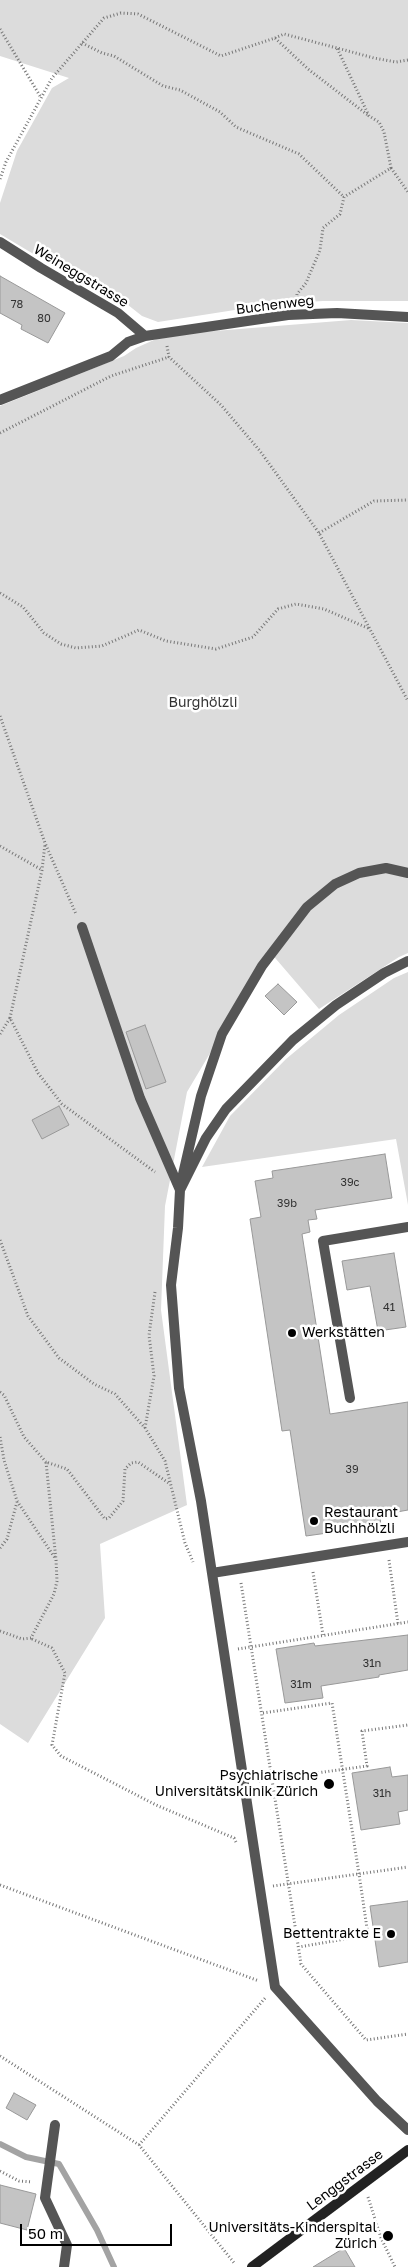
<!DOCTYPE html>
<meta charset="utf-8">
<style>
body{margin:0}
#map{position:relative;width:408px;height:2267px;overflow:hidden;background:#fff;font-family:"Golos Text",sans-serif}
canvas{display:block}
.scale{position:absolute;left:20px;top:2224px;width:152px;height:22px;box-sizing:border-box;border:2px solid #000;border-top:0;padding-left:6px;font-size:15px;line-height:18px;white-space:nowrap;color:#000;-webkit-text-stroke:4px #fff;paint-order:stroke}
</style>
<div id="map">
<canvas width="408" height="2267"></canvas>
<div class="scale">50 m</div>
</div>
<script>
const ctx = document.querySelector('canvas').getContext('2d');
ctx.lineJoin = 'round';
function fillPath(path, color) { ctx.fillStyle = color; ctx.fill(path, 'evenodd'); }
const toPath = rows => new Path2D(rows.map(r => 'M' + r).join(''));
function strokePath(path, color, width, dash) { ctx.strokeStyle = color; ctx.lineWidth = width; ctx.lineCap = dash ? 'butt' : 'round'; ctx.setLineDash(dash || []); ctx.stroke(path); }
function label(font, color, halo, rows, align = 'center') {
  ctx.font = font + ' "Golos Text",sans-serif'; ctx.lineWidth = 5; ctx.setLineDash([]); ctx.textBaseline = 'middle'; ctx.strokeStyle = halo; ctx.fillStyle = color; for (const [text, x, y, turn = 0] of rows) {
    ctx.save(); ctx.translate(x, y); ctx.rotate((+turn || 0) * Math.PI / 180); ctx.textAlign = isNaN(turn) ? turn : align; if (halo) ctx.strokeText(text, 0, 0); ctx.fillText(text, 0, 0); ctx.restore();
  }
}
const green = toPath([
 [0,0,408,0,408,301,323,301,273,304,158,322,142,316,123,301,119,305,0,234,0,203,17,151,52,88,69,78,0,56],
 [351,320,408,323,408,953,399,957,319,1009,270,952,187,1092,165,1206,161,1310,187,1505,100,1544,105,1618,28,1743,0,1724,0,406,124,356,136,348,165,335],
 [408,972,408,1205,396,1139,202,1167,230,1116,286,1059,339,1015,394,978]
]);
const stream = toPath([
 [0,2144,26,2157,59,2164,97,2230,114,2267]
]);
const building = toPath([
 [0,276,65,313,48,343,21,329,22,325,0,313,0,276],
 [278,984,297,1002,284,1015,265,996,278,984],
 [145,1025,166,1082,146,1089,126,1032,145,1025],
 [59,1106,69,1125,42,1139,32,1120,59,1106],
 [385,1154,392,1198,315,1210,317,1219,308,1220,310,1232,302,1234,330,1414,408,1402,408,1510,380,1515,381,1528,356,1532,356,1529,306,1536,290,1430,282,1431,250,1219,261,1217,255,1181,273,1178,272,1171,385,1154],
 [394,1253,406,1327,378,1331,370,1286,347,1290,342,1261,394,1253],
 [408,1635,408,1670,379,1675,379,1677,321,1686,323,1698,285,1703,276,1649,314,1643,315,1646,408,1635],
 [390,1767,392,1777,408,1775,408,1810,398,1812,400,1824,361,1830,352,1773,390,1767],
 [408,1901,408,1962,379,1967,370,1906,408,1901],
 [14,2093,36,2105,27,2120,6,2108,14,2093],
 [0,2185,36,2194,27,2230,0,2223,0,2185],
 [344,2248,355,2267,313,2267,344,2248]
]);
const path = toPath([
 [0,29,40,96],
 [275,38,284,34,337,48],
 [82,43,102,53,114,56,163,86,180,90,220,112,236,127,299,154,344,197],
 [391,168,408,192],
 [0,179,6,162,52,78,104,18,121,13,138,14,221,56,275,38,308,69,369,116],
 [296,302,297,294,306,283,320,250,323,228,340,214,344,197,391,168,384,132,379,122,369,116,337,48,374,58,396,62,408,60],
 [167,346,169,357,221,405,260,451,319,533,408,701],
 [0,433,111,376,169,357],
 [319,533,374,501,408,500],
 [0,593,23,607,44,633,61,644,76,648,102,646,139,630,166,641,216,649,253,637,278,609,296,604,324,609,370,629],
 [0,716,45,843,76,914],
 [0,846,42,870],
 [10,1018,42,870,45,844],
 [0,1034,10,1018,38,1073,62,1104,155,1172],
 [0,1240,28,1316,59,1358,94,1384,115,1394,145,1428,165,1461,185,1543,193,1562],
 [0,1392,4,1395,24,1437,46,1462],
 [145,1428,154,1376,149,1335,155,1292],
 [0,1437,4,1460,17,1501,55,1558],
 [0,1548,7,1539,17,1502],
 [389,1560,398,1624],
 [313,1572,323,1635],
 [241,1583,301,1964,366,2040,408,2034],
 [0,1631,22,1639,31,1638,54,1594,57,1581,56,1560,46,1462,67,1469,105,1519,109,1518,123,1501,125,1469,131,1463,138,1462,170,1484],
 [32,1639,52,1648,65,1673,52,1745,61,1756,156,1805,234,1838,237,1844],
 [238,1649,408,1622],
 [263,1713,332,1703,359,1874,368,1935,299,1947],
 [259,1781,367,1766,362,1731,408,1725],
 [0,1885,259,1981],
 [273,1886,408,1867],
 [0,2056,139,2145,235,2264],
 [139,2145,266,1997],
 [0,2171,19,2181,32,2182],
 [368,2197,381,2238,395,2267]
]);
const lane = toPath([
 [82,927,140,1098,180,1190],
 [408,961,384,973,336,1005,293,1040,226,1109,206,1138,180,1190,178,1228,171,1285,179,1388,201,1501,275,1987,377,2101,408,2130],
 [183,1174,201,1096,222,1034,262,966,307,907,335,884,359,873,386,868,408,873],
 [350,1398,323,1241,408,1227],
 [212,1573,408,1542],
 [55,2125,45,2198,67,2245,64,2267]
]);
const street = toPath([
 [0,242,41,268,118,313,145,336],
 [0,400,111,356,128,342,145,336,288,315,337,313,408,317]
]);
const secondary = toPath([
 [252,2267,408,2150]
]);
const markers = [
 [292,1333,5,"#000"],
 [314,1521,5,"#000"],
 [329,1784,6,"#000"],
 [391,1934,5,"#000"],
 [388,2236,6,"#000"]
];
const numberNames = [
 ["78",17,305],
 ["80",44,319],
 ["39c",350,1183],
 ["39b",287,1204],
 ["41",389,1308],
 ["39",352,1470],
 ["31n",372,1664],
 ["31m",301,1685],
 ["31h",382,1794]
];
const streetNames = [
 ["Weineggstrasse",81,276,31],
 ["Buchenweg",275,305,-7],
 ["Lenggstrasse",345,2180,-37]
];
const parkNames = [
 ["Burghölzli",203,703]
];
const poiNames = [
 ["Werkstätten",302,1333,"left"],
 ["Restaurant",324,1513,"left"],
 ["Buchhölzli",324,1529,"left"],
 ["Psychiatrische",318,1776],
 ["Universitätsklinik Zürich",318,1792],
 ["Bettentrakte E",381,1934],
 ["Universitäts-Kinderspital",377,2228],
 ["Zürich",377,2244]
];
fillPath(green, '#dcdcdc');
strokePath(stream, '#a3a3a3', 6);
fillPath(building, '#c4c4c4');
strokePath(building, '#999', 1);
strokePath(path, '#777', 3, [1, 2.5]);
strokePath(lane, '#555', 10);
strokePath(street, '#555', 10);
strokePath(secondary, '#222', 10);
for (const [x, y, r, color] of markers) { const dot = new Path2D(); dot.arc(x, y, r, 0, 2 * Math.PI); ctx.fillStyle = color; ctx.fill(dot); strokePath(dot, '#fff', 2); }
label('11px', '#313131', null, numberNames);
label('14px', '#000', '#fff', streetNames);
label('14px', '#333', '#fff', parkNames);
label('14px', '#000', '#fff', poiNames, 'right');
</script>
